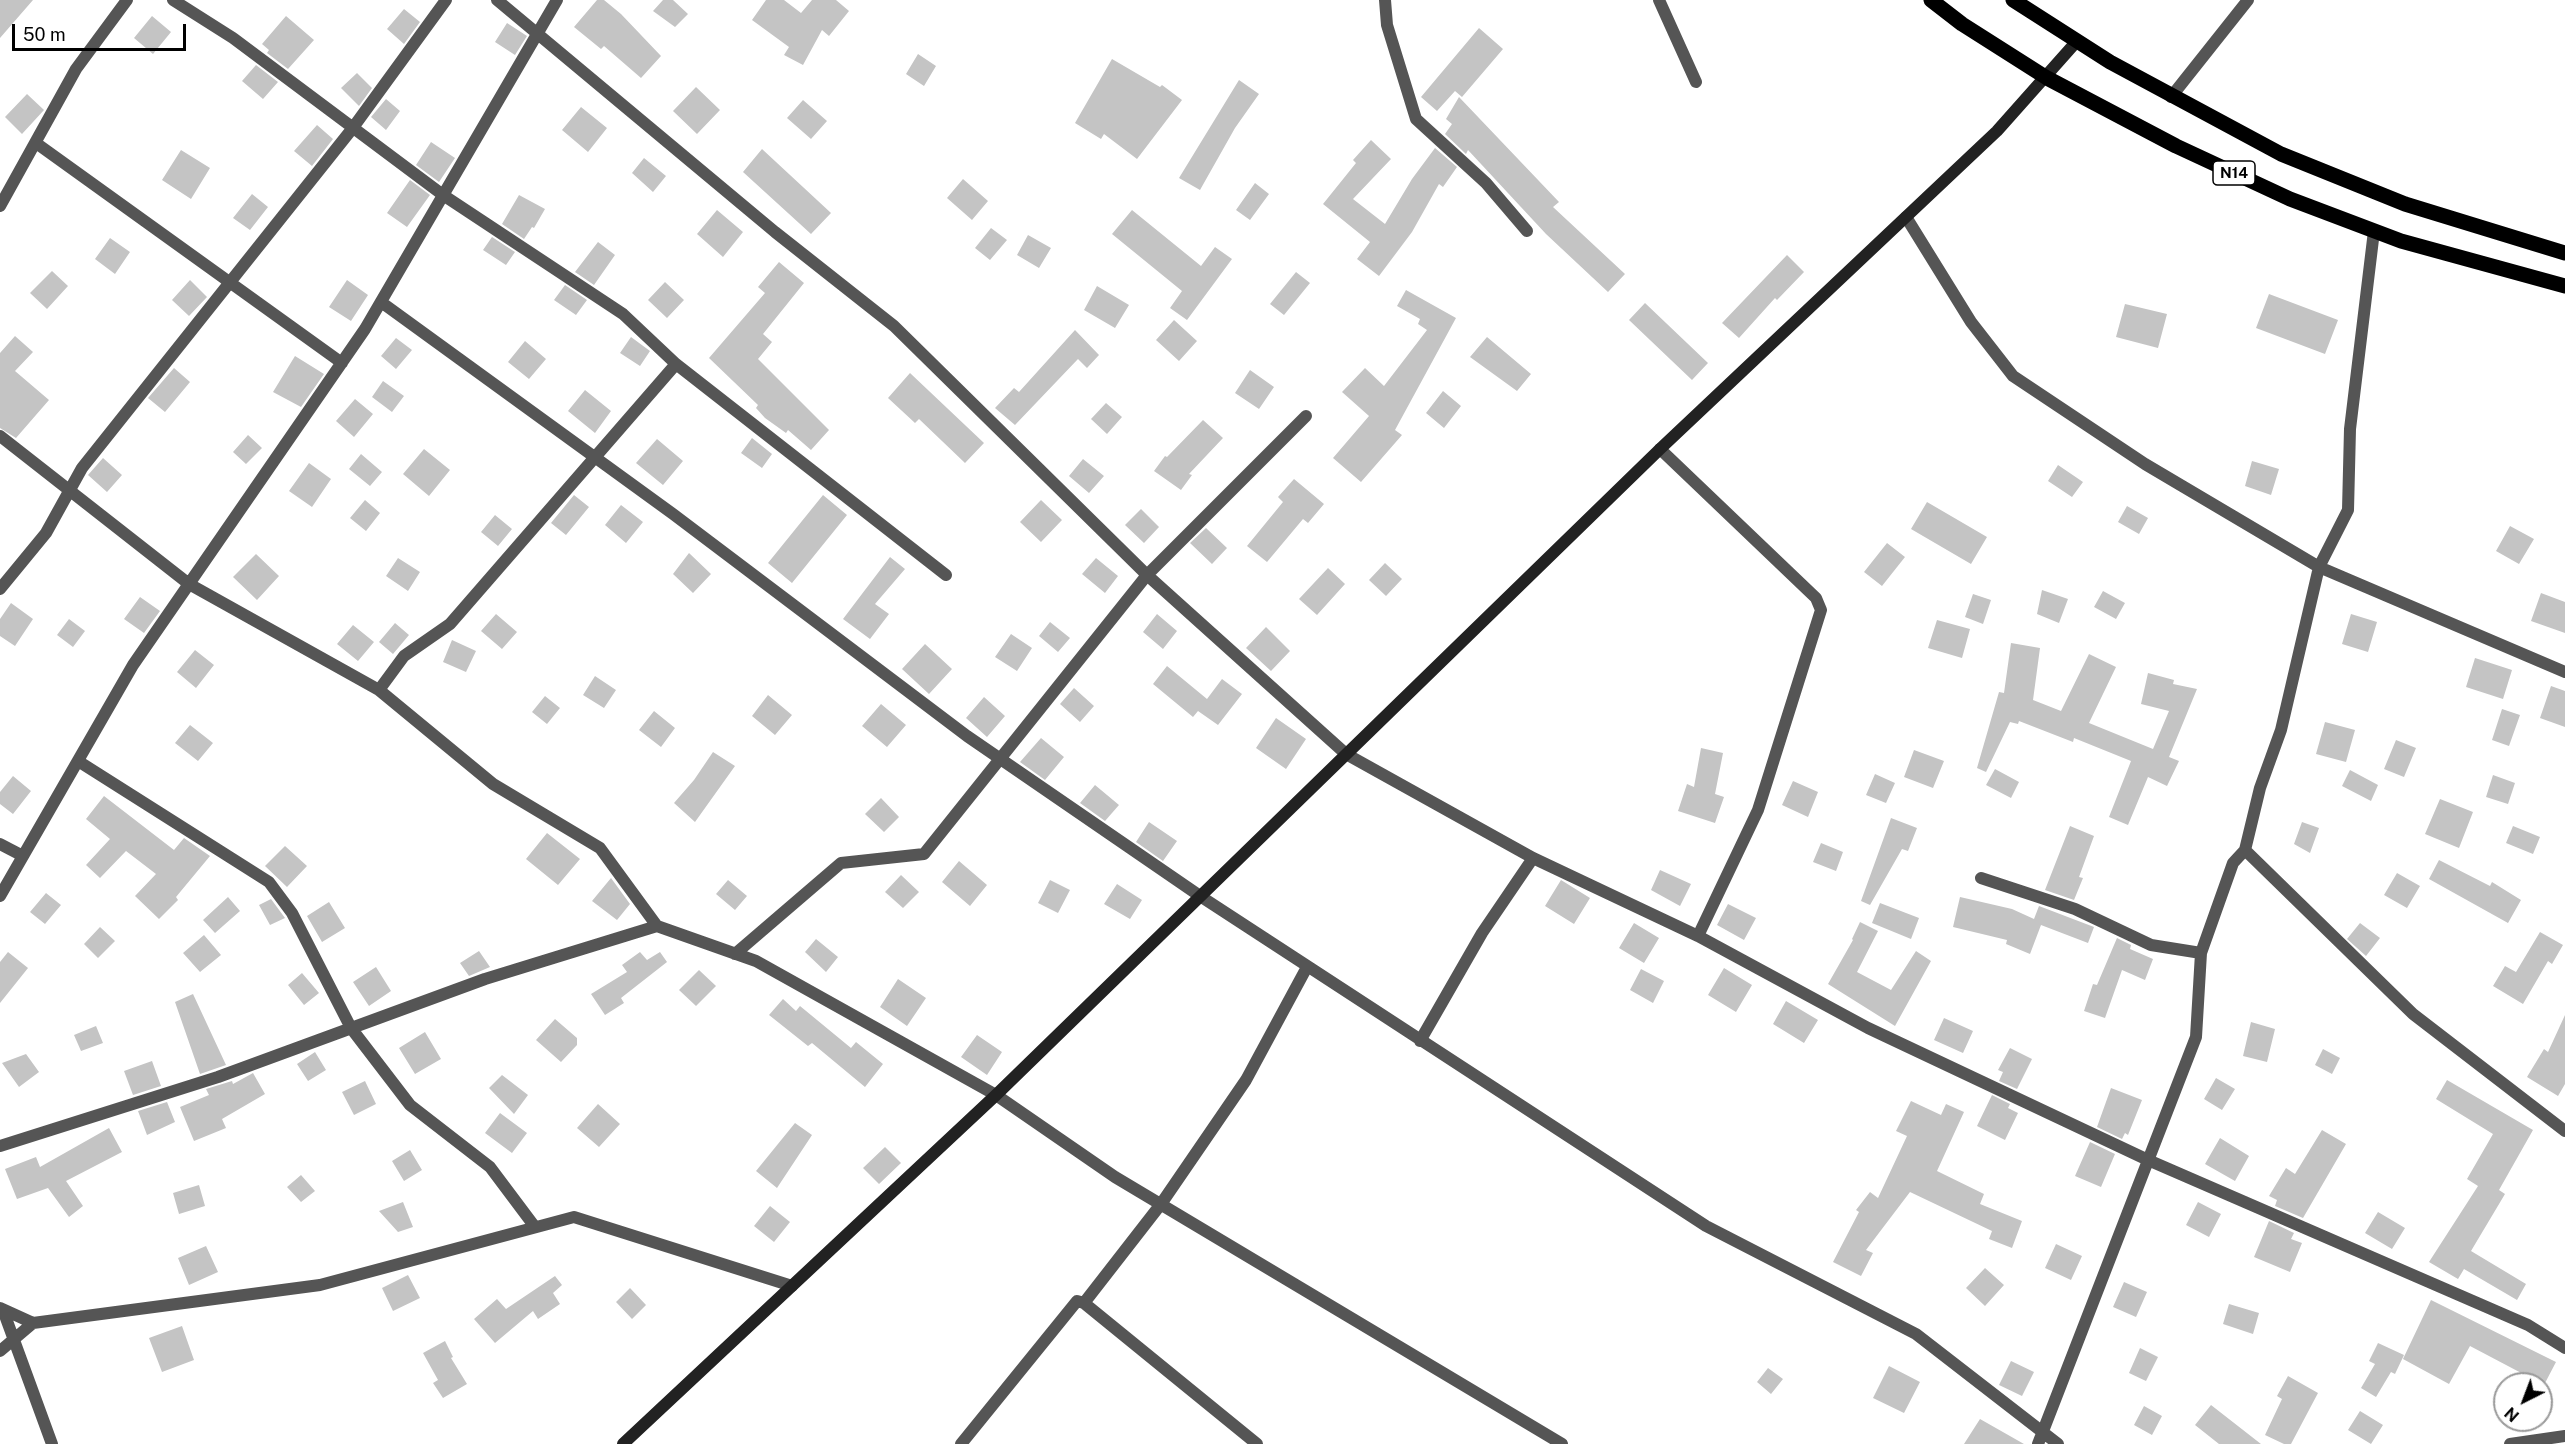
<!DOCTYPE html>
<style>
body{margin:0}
#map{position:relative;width:2565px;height:1444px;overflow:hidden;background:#fff;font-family:"Public Sans",sans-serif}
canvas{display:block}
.north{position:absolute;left:2493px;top:1372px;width:60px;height:60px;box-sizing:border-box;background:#fff;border:2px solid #999;border-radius:50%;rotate:222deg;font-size:16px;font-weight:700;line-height:24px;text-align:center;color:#000}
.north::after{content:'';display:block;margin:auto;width:21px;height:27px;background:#000;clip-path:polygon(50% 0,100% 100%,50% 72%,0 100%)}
.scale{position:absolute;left:12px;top:24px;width:174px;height:27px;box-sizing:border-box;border:3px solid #000;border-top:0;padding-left:8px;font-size:18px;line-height:21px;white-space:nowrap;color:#000;-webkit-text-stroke:4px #fff;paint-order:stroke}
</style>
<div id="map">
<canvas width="2565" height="1444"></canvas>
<div class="north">N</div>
<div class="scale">50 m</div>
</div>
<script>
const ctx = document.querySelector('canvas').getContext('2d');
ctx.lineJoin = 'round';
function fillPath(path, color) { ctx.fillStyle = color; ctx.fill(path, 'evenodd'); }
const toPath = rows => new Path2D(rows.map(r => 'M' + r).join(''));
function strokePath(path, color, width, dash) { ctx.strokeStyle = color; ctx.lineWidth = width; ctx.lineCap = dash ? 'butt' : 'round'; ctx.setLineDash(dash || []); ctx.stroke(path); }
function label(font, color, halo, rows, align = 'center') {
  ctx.font = font + ' "Public Sans",sans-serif'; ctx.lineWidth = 5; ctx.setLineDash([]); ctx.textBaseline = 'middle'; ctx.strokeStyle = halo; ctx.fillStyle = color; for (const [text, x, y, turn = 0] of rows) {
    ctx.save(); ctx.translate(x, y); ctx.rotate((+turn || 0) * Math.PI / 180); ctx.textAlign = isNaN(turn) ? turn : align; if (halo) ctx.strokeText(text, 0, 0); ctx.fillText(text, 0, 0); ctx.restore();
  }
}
const building = toPath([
 [0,0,33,0,0,38],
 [597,0,604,0,621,14,661,56,641,78,604,46,601,49,574,27],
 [663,0,673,0,688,14,675,27,653,11],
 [766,0,784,0,801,13,812,0,836,0,849,11,829,36,822,30,803,65,784,55,789,47,752,20],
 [404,9,420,22,404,44,387,29],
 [152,16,171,32,153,54,134,38],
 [286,16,314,40,288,69,267,53,269,50,262,44],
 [507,23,527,36,515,55,495,42],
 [1479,28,1503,49,1462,97,1455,91,1437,111,1421,97],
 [918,54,936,66,924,86,906,74],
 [1112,59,1160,87,1162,85,1182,100,1137,159,1104,134,1101,139,1075,123],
 [256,65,278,82,263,99,242,81],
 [357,73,372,88,359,106,341,88],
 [1239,80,1259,94,1235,128,1200,190,1179,178],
 [696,87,720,110,697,134,673,111],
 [27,94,44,110,22,134,5,117],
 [1459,97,1559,202,1553,207,1625,274,1608,292,1546,234,1468,150,1466,154,1445,134,1452,124,1446,119],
 [386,99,400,111,386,130,371,117],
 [803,100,827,121,811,139,787,118],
 [581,107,607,128,588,152,562,130],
 [317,125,333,139,312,166,294,151],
 [1371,140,1391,159,1353,199,1385,224,1412,179,1435,148,1457,167,1443,187,1439,184,1412,232,1379,276,1357,259,1370,242,1323,204,1356,163,1353,160],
 [431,142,455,158,439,182,416,165],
 [762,149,831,213,811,234,743,172],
 [181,150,210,168,191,199,162,180],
 [644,158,666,176,653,192,632,173],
 [963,179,988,201,972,220,947,198],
 [410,180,430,195,407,227,387,213],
 [1255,183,1269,194,1250,220,1236,210],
 [252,194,268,207,250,230,233,218],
 [519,195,545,209,534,228,532,227,524,239,502,224],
 [717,210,743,232,723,257,697,234],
 [1132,210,1201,266,1215,247,1232,259,1187,320,1170,308,1182,291,1112,234],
 [991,228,1007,240,990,260,975,248],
 [1028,235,1051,248,1039,268,1017,255],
 [492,237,515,252,506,265,483,250],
 [110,238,130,252,115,274,95,259],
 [598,242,615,255,594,285,575,272],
 [1787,255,1804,272,1777,300,1775,298,1739,338,1722,323],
 [779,262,804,283,763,334,772,342,758,359,829,430,811,450,788,430,786,433,765,418,756,408,758,405,709,358,765,293,758,287],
 [52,271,68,286,47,309,30,293],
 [1296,272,1310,283,1284,315,1270,304],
 [190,280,207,297,189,316,172,300],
 [347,280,368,295,351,321,329,307],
 [665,282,684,300,667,318,648,300],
 [565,285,587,300,576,315,554,300],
 [1097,286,1129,305,1115,328,1084,310],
 [1406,290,1456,318,1395,430,1402,435,1361,482,1333,458,1369,416,1342,392,1365,368,1384,386,1427,330,1418,324,1420,319,1397,306],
 [2269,294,2338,320,2325,354,2256,328],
 [1645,303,1708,363,1692,380,1629,320],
 [2125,304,2167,314,2158,348,2116,337],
 [1174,320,1197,341,1179,361,1156,340],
 [1075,330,1099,355,1087,368,1078,359,1015,425,995,408,1014,388,1019,392],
 [15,336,33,352,15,371,49,400,16,438,0,428,0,353],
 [631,337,650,351,640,366,620,353],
 [1487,337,1531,374,1517,391,1470,357],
 [396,338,412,350,396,369,381,356],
 [525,341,546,359,529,379,508,362],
 [295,356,324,374,301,407,273,392],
 [174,368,190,382,165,412,148,398],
 [1250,370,1274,387,1259,409,1235,393],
 [910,373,984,443,965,463,919,419,915,423,888,398],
 [383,381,404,396,392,412,372,397],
 [585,390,611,411,595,433,568,411],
 [1443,391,1461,406,1444,428,1426,413],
 [355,399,373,414,354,437,336,421],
 [1106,403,1122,417,1107,434,1091,419],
 [1203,420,1223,438,1189,474,1192,475,1181,490,1154,471,1165,456,1167,457],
 [248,435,262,448,246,464,233,452],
 [752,438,772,454,762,468,741,453],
 [657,439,683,461,663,485,636,463],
 [424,449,450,470,429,496,403,474],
 [361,454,382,472,370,486,349,469],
 [103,458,122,475,107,492,88,475],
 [1083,459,1104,476,1089,493,1069,476],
 [2252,461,2279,469,2271,495,2245,486],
 [309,463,331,479,312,507,289,491],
 [2058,465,2083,482,2072,497,2048,481],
 [1294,479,1324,504,1308,523,1303,519,1267,562,1247,546,1283,502,1278,497],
 [574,495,589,507,566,535,551,523],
 [823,495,847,515,792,583,768,563],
 [365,500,380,513,366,531,350,518],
 [1041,500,1062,520,1041,542,1020,522],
 [1927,502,1987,537,1971,564,1911,529],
 [621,505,643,522,626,543,605,525],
 [2127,506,2148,518,2139,534,2118,522],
 [1141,509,1159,527,1144,543,1125,525],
 [495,515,512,529,498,546,481,532],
 [2510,526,2534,539,2519,564,2496,551],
 [1206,528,1227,548,1212,564,1190,543],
 [1887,543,1905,557,1882,586,1864,572],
 [689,553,711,574,693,593,673,574],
 [256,554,279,576,257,600,233,577],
 [890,557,905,569,875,604,889,614,870,639,843,619],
 [398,558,420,572,408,591,386,576],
 [1096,558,1118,576,1105,593,1082,574],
 [1385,563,1402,579,1386,596,1369,580],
 [1328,568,1345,584,1317,615,1299,599],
 [2042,590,2068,599,2059,623,2037,614],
 [2103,591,2125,603,2116,619,2094,607],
 [2541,593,2565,602,2565,633,2531,621],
 [1973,594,1991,600,1983,624,1965,617],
 [140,597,160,611,144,633,124,619],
 [11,603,33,619,15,646,0,636,0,619],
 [496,614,517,632,502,649,481,631],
 [1157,614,1177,631,1163,649,1143,632],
 [2351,614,2377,622,2368,652,2342,644],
 [69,619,85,631,73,647,57,635],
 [1937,620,1970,629,1962,658,1928,648],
 [1050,622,1070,638,1058,652,1039,636],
 [395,623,409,635,393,654,379,642],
 [353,625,374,642,358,661,337,644],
 [1266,627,1290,651,1271,671,1246,648],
 [1011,634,1032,648,1017,671,995,657],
 [452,640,476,651,466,672,443,662],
 [2011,643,2040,648,2033,700,2061,711,2089,654,2116,667,2089,723,2153,749,2169,711,2141,704,2148,673,2174,680,2173,684,2197,689,2169,757,2179,761,2167,786,2148,777,2128,825,2109,817,2131,761,2074,738,2073,742,2019,721,2018,724,2010,722,1986,772,1977,768,1999,692,2004,693],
 [925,644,952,669,929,694,902,669],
 [195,650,214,665,196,688,177,672],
 [2475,658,2512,670,2503,699,2466,687],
 [1167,666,1207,699,1222,679,1242,694,1218,725,1198,711,1193,717,1153,684],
 [595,676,616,690,604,708,583,695],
 [2551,686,2565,691,2565,727,2540,718],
 [1074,688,1094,706,1080,722,1060,704],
 [768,695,792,715,775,735,752,716],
 [545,696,560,708,547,724,532,712],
 [984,697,1005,716,987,737,966,718],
 [881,704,906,725,887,747,862,726],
 [2502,709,2520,715,2509,746,2492,740],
 [654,711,675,728,661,747,639,730],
 [1276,718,1306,739,1286,769,1256,748],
 [2325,722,2355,730,2346,762,2316,754],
 [190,725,213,743,198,761,175,743],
 [1041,738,1064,757,1045,780,1020,762],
 [2396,740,2416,748,2404,777,2384,769],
 [1701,748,1723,753,1715,794,1724,797,1715,823,1678,811,1687,784,1694,787],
 [1914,750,1944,761,1933,788,1904,777],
 [713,752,735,766,695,822,674,803,694,780],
 [1995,769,2019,782,2011,798,1986,785],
 [2350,770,2378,785,2371,801,2342,786],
 [1875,774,1895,783,1886,803,1866,795],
 [2493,775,2515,783,2508,804,2486,797],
 [13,776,31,791,13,814,0,804,0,792],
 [1793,781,1818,792,1808,817,1782,805],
 [1095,785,1119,805,1105,821,1080,803],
 [104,796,174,850,184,838,210,856,176,897,178,900,159,919,135,896,156,874,126,851,100,878,86,865,110,839,86,819],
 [881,798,899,817,884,832,865,814],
 [2440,799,2473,812,2459,848,2425,834],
 [1891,818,1917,828,1908,851,1902,849,1870,905,1861,901],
 [1149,822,1177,841,1163,861,1136,842],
 [2302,822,2319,828,2310,853,2294,844],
 [2070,826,2094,836,2079,877,2083,878,2074,900,2045,890],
 [2513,826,2540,837,2533,854,2506,843],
 [547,833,580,859,558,885,526,859],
 [1821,843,1843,852,1836,871,1813,862],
 [285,846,307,866,287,887,265,866],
 [2439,860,2490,886,2492,882,2521,900,2508,923,2429,879],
 [959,861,987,885,970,906,942,882],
 [1660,870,1691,884,1680,906,1651,890],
 [2397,873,2420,886,2407,908,2384,895],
 [901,875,919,892,903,908,885,892],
 [611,878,630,904,617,920,592,901],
 [728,880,747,896,735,910,716,894],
 [1050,880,1070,890,1058,913,1038,903],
 [1561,880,1590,898,1574,924,1545,906],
 [1117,884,1142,900,1130,919,1104,904],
 [46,893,61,905,45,924,30,912],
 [228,897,240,911,215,933,203,920],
 [1960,897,2012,909,2034,919,2039,906,2094,927,2088,943,2041,925,2030,954,2006,944,2007,940,1953,927],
 [271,899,285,918,270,925,259,905],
 [329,902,345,928,322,942,307,916],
 [1880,903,1919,918,1911,939,1872,923],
 [1728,904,1756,918,1744,940,1717,925],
 [1860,922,1878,931,1857,972,1891,990,1916,951,1931,961,1895,1026,1828,984,1853,940,1852,939],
 [1634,923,1659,938,1644,963,1619,948],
 [2360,923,2380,938,2366,956,2347,939],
 [100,927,115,941,98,958,84,944],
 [2540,932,2563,945,2552,964,2548,961,2523,1004,2493,986,2505,966,2516,972],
 [204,935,221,955,200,972,183,953],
 [2117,938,2131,945,2130,949,2153,959,2145,980,2122,970,2105,1018,2084,1011,2093,984,2097,985],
 [816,939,838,957,826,972,805,952],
 [479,951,490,967,469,976,460,963],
 [8,952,28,968,0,1003,0,962],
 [640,952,647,960,660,952,667,962,621,998,624,1003,605,1015,591,994,627,972,622,965],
 [376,967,391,991,369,1006,353,982],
 [1724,968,1752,985,1736,1012,1708,995],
 [1641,969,1664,981,1653,1003,1630,990],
 [699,970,716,986,696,1006,679,990],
 [302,973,319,993,304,1005,288,985],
 [898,979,926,998,907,1026,880,1007],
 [193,994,226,1065,200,1074,175,1002],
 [783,999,796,1011,800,1006,851,1048,856,1042,883,1064,865,1087,812,1043,808,1046,769,1015],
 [1786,1001,1818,1020,1804,1043,1773,1024],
 [2565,1015,2565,1084,2558,1096,2527,1077,2544,1049,2548,1052],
 [1944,1018,1973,1031,1963,1053,1934,1040],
 [555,1019,577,1038,577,1045,561,1062,536,1040],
 [2251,1022,2275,1029,2267,1062,2243,1056],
 [96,1026,103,1043,81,1051,74,1035],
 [425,1032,441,1059,415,1074,399,1048],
 [977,1035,1002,1052,987,1075,961,1057],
 [2010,1048,2032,1059,2017,1089,1999,1081,2003,1072,1998,1070],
 [2323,1049,2340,1058,2332,1074,2315,1065],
 [315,1052,326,1070,308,1081,297,1064],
 [26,1054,39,1072,19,1087,2,1063],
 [152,1061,161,1086,133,1095,124,1071],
 [253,1073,265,1094,222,1119,226,1128,194,1141,180,1107,209,1095,206,1089,232,1081,233,1084],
 [502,1075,528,1095,514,1114,489,1088],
 [2216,1078,2235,1089,2222,1110,2204,1099],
 [2447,1080,2533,1130,2499,1190,2505,1194,2471,1251,2526,1284,2517,1300,2464,1269,2458,1279,2429,1262,2478,1186,2467,1179,2493,1134,2436,1099],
 [365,1081,376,1104,354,1115,342,1092],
 [2111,1088,2142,1100,2128,1135,2125,1133,2122,1139,2097,1127],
 [1992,1095,2010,1104,2008,1108,2018,1113,2005,1140,1977,1126],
 [1911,1101,1941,1115,1946,1104,1964,1112,1937,1171,1984,1194,1980,1204,2022,1221,2012,1248,1989,1239,1992,1231,1910,1192,1866,1250,1873,1253,1861,1276,1833,1262,1859,1212,1856,1210,1870,1192,1878,1198,1907,1136,1896,1131],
 [167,1102,175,1122,147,1135,138,1111],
 [598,1104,620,1124,599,1147,577,1128],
 [500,1113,527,1133,512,1153,485,1133],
 [795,1123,812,1135,777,1188,756,1171],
 [109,1128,122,1152,66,1181,83,1206,69,1217,48,1188,17,1199,5,1169,36,1157,40,1167],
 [2322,1130,2346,1144,2303,1218,2275,1206,2277,1200,2269,1196,2286,1168,2295,1174],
 [2220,1138,2249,1156,2235,1181,2205,1164],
 [2090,1142,2115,1154,2101,1187,2075,1176],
 [885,1147,901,1163,879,1184,863,1168],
 [410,1150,422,1170,404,1181,392,1161],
 [301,1175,315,1191,301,1202,287,1187],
 [199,1185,205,1206,179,1214,173,1193],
 [403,1202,413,1227,398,1232,379,1211],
 [2198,1202,2221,1214,2209,1237,2186,1225],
 [770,1206,790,1222,774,1242,754,1226],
 [2378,1212,2405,1228,2392,1249,2365,1233],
 [2269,1221,2294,1233,2291,1239,2302,1243,2290,1272,2254,1257],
 [2056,1244,2082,1256,2071,1280,2045,1268],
 [206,1246,218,1272,189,1285,178,1258],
 [1985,1268,2004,1285,1985,1306,1966,1288],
 [408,1275,420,1298,393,1311,382,1288],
 [555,1276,562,1285,553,1293,560,1304,538,1319,533,1311,495,1343,474,1319,497,1299,506,1309],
 [2124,1282,2147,1292,2136,1317,2113,1307],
 [630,1288,646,1305,632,1319,616,1302],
 [2431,1300,2556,1362,2544,1385,2470,1346,2449,1384,2403,1359],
 [2229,1304,2259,1313,2253,1334,2223,1324],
 [182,1326,194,1360,162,1372,149,1338],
 [445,1341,453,1357,451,1358,467,1384,443,1398,433,1383,438,1380,423,1353],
 [2378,1343,2404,1355,2395,1374,2391,1372,2376,1397,2361,1388,2375,1364,2369,1361],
 [2140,1348,2158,1357,2146,1381,2129,1373],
 [2011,1361,2034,1372,2022,1396,1999,1385],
 [1889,1366,1920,1382,1904,1413,1873,1398],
 [1768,1368,1783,1379,1771,1394,1757,1382],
 [2288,1376,2318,1393,2291,1444,2284,1444,2265,1435,2282,1399,2277,1396],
 [2211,1405,2261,1444,2219,1444,2195,1425],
 [2144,1406,2162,1416,2152,1435,2134,1425],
 [2360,1411,2383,1425,2371,1444,2348,1430],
 [1980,1419,2024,1444,1964,1444]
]);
const street = toPath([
 [173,0,233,38,443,195,623,314,676,364,946,575],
 [497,0,775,232,894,326,1147,575,1346,754,1533,858,1698,936,1868,1028,2148,1160,2528,1325,2565,1348],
 [1385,0,1387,25,1416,119,1486,183,1527,231],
 [1659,0,1696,82],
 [2171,97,2248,0],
 [36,143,342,363],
 [0,206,76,69,127,0],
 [1906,217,1971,322,2013,376,2145,464,2319,567,2565,672],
 [381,302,673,514,967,736,1200,896,1706,1226,1916,1334,2058,1444],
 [0,436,189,584,379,690,493,784,600,848,657,926],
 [1660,449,1816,598,1821,610,1758,810,1698,936],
 [0,589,46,533,82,468,352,129,446,0],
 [379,690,404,656,450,624,676,364],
 [78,761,269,882,292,913,351,1028,410,1105,490,1167,535,1227],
 [0,844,23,856],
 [2245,850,2413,1014,2565,1131],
 [1981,878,2075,909,2151,945,2201,953],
 [0,896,133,665,365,329,557,0],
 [735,954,841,863,924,854,1147,575,1306,416],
 [1420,1041,1482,933,1533,858],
 [0,1146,218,1077,485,979,657,926,756,961,996,1095,1115,1177,1562,1444],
 [1084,1303,1161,1204,1246,1080,1307,967],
 [0,1308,33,1323,320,1285,574,1217,792,1286],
 [3,1310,52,1444],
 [0,1351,33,1323],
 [961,1444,1077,1301,1084,1303,1257,1444],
 [2038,1444,2196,1037,2201,953,2233,863,2245,850,2260,788,2281,730,2319,567,2348,510,2350,429,2374,231],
 [2510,1444,2565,1436]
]);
const secondary = toPath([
 [623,1444,996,1095,1660,449,1997,131,2077,41]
]);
const primary = toPath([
 [1931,0,1962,24,2047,78,2176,146,2290,199,2401,241,2565,286],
 [2013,0,2110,62,2281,154,2405,204,2565,253]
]);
const shields = [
 [2234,173,42]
];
const shieldNames = [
 ["N14",2234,173]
];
fillPath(building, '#c4c4c4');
strokePath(street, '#555', 12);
strokePath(secondary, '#222', 12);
strokePath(primary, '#000', 15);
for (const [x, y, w] of shields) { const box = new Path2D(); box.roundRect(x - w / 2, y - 12, w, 24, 4.5); ctx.fillStyle = '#fff'; ctx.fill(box); strokePath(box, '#000', 1.5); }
label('bold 15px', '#000', null, shieldNames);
</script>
